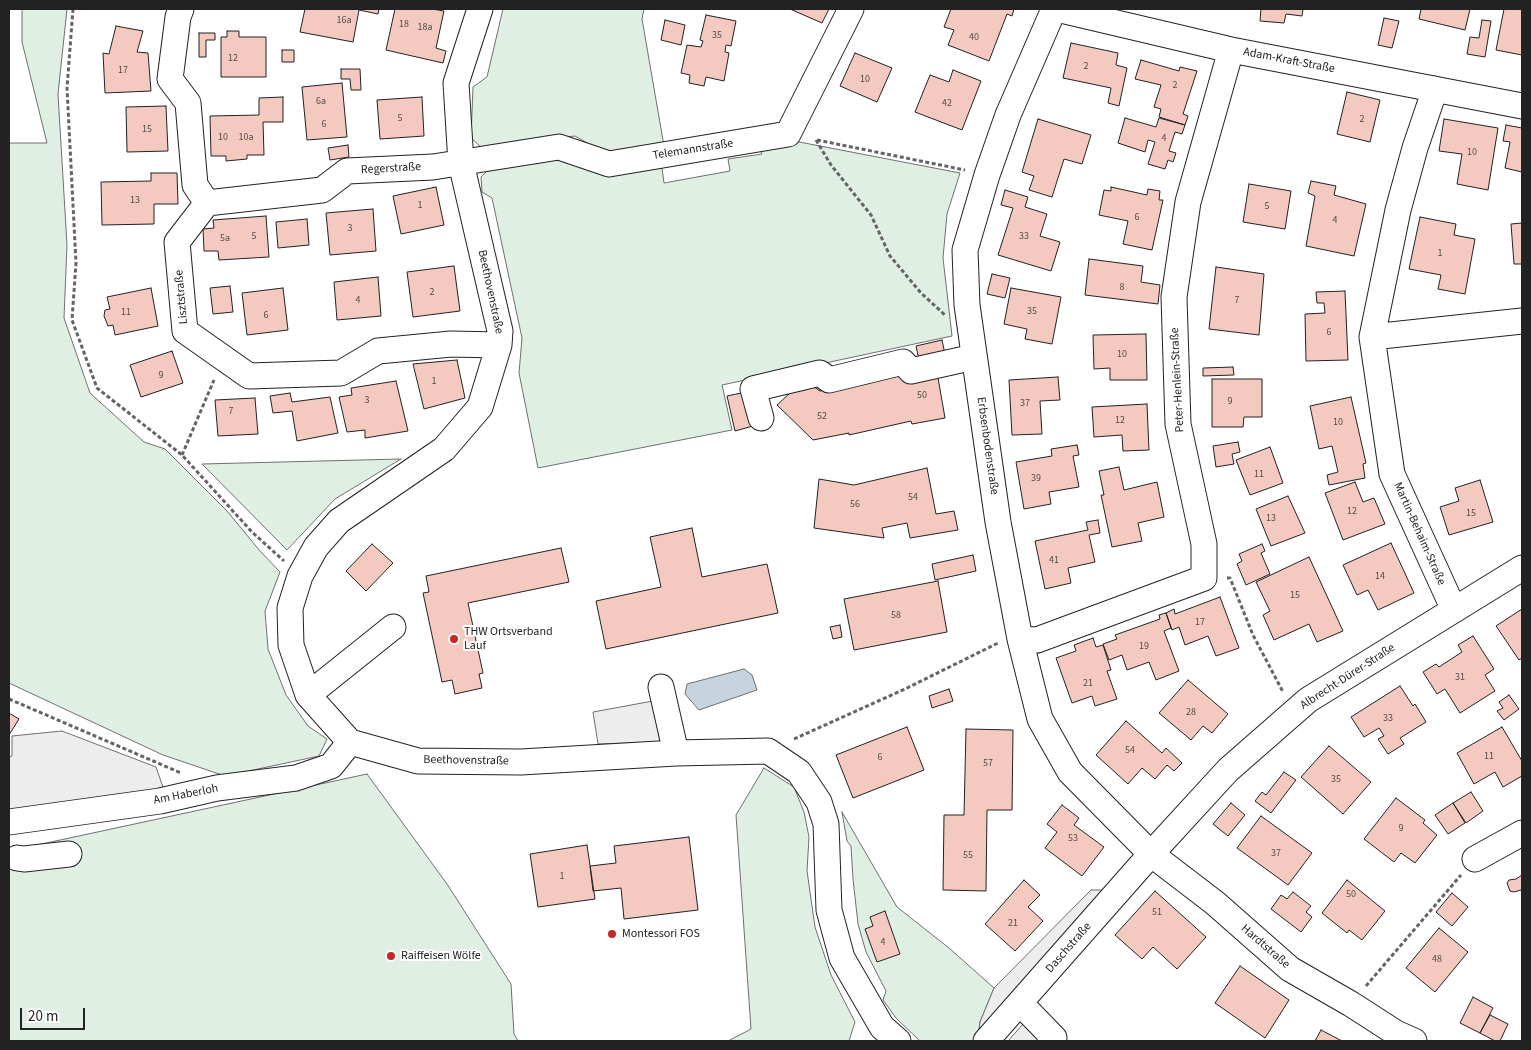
<!DOCTYPE html>
<meta charset="utf-8">
<style>
body{margin:0}
#map{position:relative;width:1531px;height:1050px;overflow:hidden;background:#fff;font-family:"Source Sans 3",sans-serif}
canvas{display:block}
.frame{position:absolute;inset:0;border:10px solid #222;pointer-events:none}
.scale{position:absolute;left:20px;top:1008px;width:65px;height:22px;box-sizing:border-box;border:2px solid #222;border-top:0;padding-left:6px;font-size:15px;line-height:18px;white-space:nowrap;color:#222;-webkit-text-stroke:4px #fff;paint-order:stroke}
</style>
<div id="map">
<canvas width="1531" height="1050"></canvas>
<div class="frame"></div>
<div class="scale">20 m</div>
</div>
<script>
const ctx = document.querySelector('canvas').getContext('2d');
ctx.lineJoin = 'round';
function fillPath(path, color) { ctx.fillStyle = color; ctx.fill(path, 'evenodd'); }
const toPath = rows => new Path2D(rows.map(r => 'M' + r).join(''));
function strokePath(path, color, width, dash) { ctx.strokeStyle = color; ctx.lineWidth = width; ctx.lineCap = dash ? 'butt' : 'round'; ctx.setLineDash(dash || []); ctx.stroke(path); }
function label(font, color, halo, rows, align = 'center') {
  ctx.font = font + ' "Source Sans 3",sans-serif'; ctx.lineWidth = 4; ctx.setLineDash([]); ctx.textBaseline = 'middle'; ctx.strokeStyle = halo; ctx.fillStyle = color; for (const [text, x, y, turn = 0] of rows) {
    ctx.save(); ctx.translate(x, y); ctx.rotate((+turn || 0) * Math.PI / 180); ctx.textAlign = isNaN(turn) ? turn : align; if (halo) ctx.strokeText(text, 0, 0); ctx.fillText(text, 0, 0); ctx.restore();
  }
}
const green = toPath([
 [22,9,67,9,58,94,67,245,64,318,90,393,144,442,165,449,227,511,260,551,280,572,265,611,268,649,286,695,308,726,327,739,319,756,225,776,163,755,9,683,9,143,47,143,22,42,22,9],
 [503,9,644,9,642,19,664,146,608,155,575,136,482,148,471,138,473,87,487,77,503,9],
 [789,140,960,173,947,214,943,258,952,336,722,385,732,430,538,468,519,373,522,338,492,198,482,192,481,177,489,169,558,155,595,172,662,168,664,183,730,171,728,159,762,154,758,146,789,140],
 [401,459,335,499,287,550,202,464,401,459],
 [764,768,794,787,804,812,809,837,807,871,815,927,831,975,855,1022,849,1041,728,1041,751,1029,736,815,764,768],
 [367,774,447,884,511,984,514,1034,518,1041,9,1041,9,851,367,774],
 [842,812,897,907,949,948,994,988,980,1022,978,1037,972,1041,920,1041,896,1018,883,1000,886,991,866,952,858,924,853,879,851,846,847,841,842,812]
]);
const parking = toPath([
 [653,701,660,742,598,744,593,712,653,701],
 [62,731,156,767,164,790,9,813,9,757,12,756,12,736,62,731],
 [1091,890,1105,890,978,1037,980,1022,994,988,1091,890],
 [1038,1007,1064,1031,1054,1041,1008,1041,1038,1007]
]);
const water = toPath([
 [744,669,752,675,757,690,699,710,685,694,687,684,744,669]
]);
const building = toPath([
 [305,9,379,9,378,14,359,10,353,42,300,32,305,9],
 [395,9,432,9,444,11,436,48,446,51,443,63,386,50,395,9],
 [790,9,829,9,822,23,790,9],
 [951,9,1014,9,1012,16,1007,14,989,61,948,45,954,30,944,27,951,9],
 [1261,9,1303,9,1302,16,1286,14,1284,23,1260,21,1261,9],
 [1421,9,1470,9,1465,30,1419,19,1421,9],
 [1504,9,1522,9,1522,55,1496,50,1504,9],
 [706,15,736,21,731,46,726,45,725,52,729,53,724,81,706,77,704,86,689,83,690,75,681,73,687,45,701,47,703,41,700,40,706,15],
 [1384,18,1399,21,1392,48,1378,45,1384,18],
 [665,20,685,25,681,45,661,40,665,20],
 [1482,20,1491,21,1485,57,1467,54,1470,37,1479,38,1482,20],
 [116,26,143,31,137,52,148,53,151,91,105,93,103,53,109,54,116,26],
 [227,31,239,31,239,37,266,37,266,77,221,77,221,37,227,37,227,31],
 [199,33,215,33,215,40,206,40,206,57,199,57,199,33],
 [1071,43,1118,53,1116,65,1127,68,1119,106,1108,103,1111,88,1063,78,1071,43],
 [282,50,294,50,294,62,282,62,282,50],
 [855,53,892,68,877,102,840,86,855,53],
 [1141,60,1179,71,1180,67,1197,71,1183,114,1188,116,1185,125,1159,117,1161,109,1154,107,1161,85,1135,79,1141,60],
 [341,69,360,69,361,90,351,90,350,79,341,79,341,69],
 [953,70,981,81,962,130,915,112,930,75,949,82,953,70],
 [342,83,347,137,307,140,302,87,342,83],
 [1347,92,1380,100,1370,142,1337,134,1347,92],
 [283,97,283,122,263,122,264,155,247,155,247,159,226,161,226,156,211,156,210,116,259,115,259,98,283,97],
 [422,97,424,136,380,139,377,100,422,97],
 [166,106,168,151,127,152,126,107,166,106],
 [1125,118,1156,127,1159,118,1185,125,1182,134,1175,132,1169,151,1176,153,1173,162,1168,160,1165,169,1148,164,1155,142,1148,140,1145,152,1118,143,1125,118],
 [1038,119,1091,135,1082,164,1064,159,1052,197,1029,190,1034,176,1022,172,1038,119],
 [1444,119,1498,128,1488,190,1457,184,1462,154,1439,151,1444,119],
 [1506,125,1522,128,1522,172,1505,168,1510,142,1503,141,1506,125],
 [348,145,349,157,330,160,328,148,348,145],
 [151,173,177,173,178,204,154,204,154,224,102,225,101,182,151,181,151,173],
 [1311,181,1336,186,1334,195,1366,204,1354,256,1306,246,1315,196,1308,193,1311,181],
 [1249,184,1291,191,1285,229,1243,222,1249,184],
 [436,187,444,225,401,234,393,196,436,187],
 [1111,187,1147,195,1148,189,1160,191,1159,200,1163,200,1152,250,1123,244,1128,221,1099,215,1104,190,1111,191,1111,187],
 [1005,190,1028,197,1025,207,1047,214,1040,236,1060,242,1051,271,998,255,1013,208,1001,205,1005,190],
 [373,209,376,251,330,255,326,213,373,209],
 [266,216,269,257,219,260,218,251,204,251,203,229,214,228,213,220,266,216],
 [1420,217,1456,224,1454,235,1475,239,1465,294,1438,289,1441,275,1409,269,1420,217],
 [307,219,309,245,278,248,276,222,307,219],
 [1522,223,1522,264,1514,264,1511,224,1522,223],
 [1089,259,1143,266,1141,282,1160,285,1158,304,1085,295,1089,259],
 [454,266,460,311,413,317,407,272,454,266],
 [1216,267,1264,274,1259,335,1209,329,1216,267],
 [992,274,1010,278,1005,298,987,294,992,274],
 [378,277,381,316,337,320,334,282,378,277],
 [230,286,233,312,213,314,210,288,230,286],
 [151,288,158,326,115,335,113,325,108,326,104,316,105,310,110,309,107,297,151,288],
 [283,288,288,330,247,335,242,293,283,288],
 [1011,288,1061,297,1052,344,1025,339,1027,329,1004,324,1011,288],
 [1345,291,1348,360,1306,361,1305,314,1325,313,1324,303,1317,303,1316,292,1345,291],
 [1146,334,1147,380,1110,380,1110,368,1094,369,1093,335,1146,334],
 [942,340,946,359,920,365,916,346,942,340],
 [172,351,183,383,141,397,130,365,172,351],
 [457,360,465,398,424,409,413,364,457,360],
 [1233,367,1234,375,1203,376,1203,368,1233,367],
 [937,372,945,418,912,424,911,421,849,435,849,433,813,440,777,405,804,380,820,391,900,374,937,372],
 [1058,377,1060,400,1040,401,1042,434,1012,435,1009,380,1058,377],
 [1212,379,1262,379,1262,417,1244,417,1243,427,1212,427,1212,379],
 [396,381,408,431,365,438,365,430,347,432,339,397,352,395,351,388,396,381],
 [746,392,753,426,735,431,727,396,746,392],
 [290,393,292,402,330,397,338,433,297,441,292,411,273,413,270,396,290,393],
 [1351,397,1366,463,1363,464,1365,478,1329,485,1327,475,1338,472,1332,446,1319,449,1310,406,1351,397],
 [255,398,258,434,218,436,215,400,255,398],
 [1147,404,1149,450,1123,451,1122,435,1094,437,1092,407,1147,404],
 [1238,442,1240,452,1232,454,1234,464,1216,467,1213,446,1238,442],
 [1077,445,1079,455,1073,456,1079,487,1049,492,1051,504,1024,509,1016,462,1052,456,1051,449,1077,445],
 [1270,447,1283,483,1250,495,1236,460,1270,447],
 [1119,467,1124,490,1157,482,1164,517,1138,523,1142,541,1112,547,1101,495,1104,495,1099,471,1119,467],
 [927,468,936,514,954,511,958,530,910,538,907,523,882,528,884,538,814,528,819,479,854,485,927,468],
 [1480,480,1493,522,1449,535,1440,507,1459,501,1455,488,1480,480],
 [1355,482,1363,502,1374,498,1385,524,1343,540,1325,493,1355,482],
 [1288,496,1305,533,1271,546,1256,509,1288,496],
 [1098,520,1100,533,1089,535,1095,562,1068,568,1071,583,1045,589,1035,541,1088,530,1086,522,1098,520],
 [692,528,702,577,767,564,778,613,606,649,596,601,661,587,650,537,692,528],
 [1391,543,1414,593,1378,610,1368,590,1357,595,1343,565,1391,543],
 [372,544,393,563,366,591,346,571,372,544],
 [1262,544,1265,551,1261,553,1270,574,1246,585,1237,564,1242,561,1239,554,1262,544],
 [561,548,569,582,468,603,483,673,479,674,482,688,455,694,452,680,442,682,423,593,429,592,426,576,561,548],
 [973,555,976,571,935,580,932,564,973,555],
 [1309,557,1343,631,1317,642,1309,624,1274,640,1263,615,1270,611,1256,582,1309,557],
 [938,581,947,632,854,650,844,599,938,581],
 [1220,597,1239,648,1216,656,1208,636,1185,645,1179,627,1172,630,1166,613,1174,609,1175,614,1220,597],
 [1522,609,1522,658,1519,660,1496,626,1522,609],
 [1166,613,1171,628,1164,631,1179,671,1156,680,1149,662,1127,670,1122,655,1109,660,1103,644,1117,639,1115,635,1160,619,1159,615,1166,613],
 [840,625,842,637,833,639,830,627,840,625],
 [1473,636,1494,669,1485,675,1495,691,1460,713,1445,689,1437,694,1423,672,1436,664,1439,667,1462,652,1458,645,1473,636],
 [1093,638,1096,647,1103,645,1111,670,1107,671,1117,699,1095,706,1092,696,1072,703,1056,658,1076,651,1074,645,1093,638],
 [1188,680,1228,714,1212,733,1203,726,1191,740,1159,713,1188,680],
 [1400,686,1413,706,1415,704,1426,722,1400,738,1404,744,1388,754,1378,739,1384,736,1379,728,1364,737,1351,717,1400,686],
 [949,689,953,701,932,708,929,696,949,689],
 [1509,695,1519,709,1504,720,1497,711,1503,708,1499,702,1509,695],
 [9,713,19,719,9,735,9,713],
 [1126,721,1162,753,1166,748,1182,763,1174,771,1167,765,1155,779,1142,768,1128,784,1096,755,1126,721],
 [907,727,924,770,853,798,836,755,907,727],
 [1502,727,1522,761,1522,776,1503,787,1495,772,1474,784,1457,753,1502,727],
 [966,729,1013,730,1012,810,987,810,986,891,943,890,944,815,964,815,966,729],
 [1329,746,1371,782,1343,814,1301,777,1329,746],
 [1284,772,1296,780,1271,813,1255,801,1262,792,1266,795,1284,772],
 [1471,792,1483,811,1466,823,1453,803,1471,792],
 [1396,798,1425,820,1423,823,1437,835,1415,863,1401,853,1394,862,1364,839,1396,798],
 [1231,803,1245,815,1228,836,1213,824,1231,803],
 [1453,803,1465,823,1448,834,1435,815,1453,803],
 [1062,805,1079,818,1074,825,1104,847,1082,876,1045,848,1057,832,1047,824,1062,805],
 [1261,816,1312,853,1288,885,1237,848,1261,816],
 [689,837,698,910,624,919,621,888,593,891,590,866,616,863,614,846,689,837],
 [587,845,595,899,538,907,530,854,587,845],
 [1522,875,1522,891,1521,890,1514,892,1510,891,1507,883,1509,880,1516,879,1522,875],
 [1024,880,1040,895,1028,907,1043,921,1015,951,985,924,1024,880],
 [1347,880,1385,911,1362,940,1349,930,1347,933,1322,913,1347,880],
 [1155,891,1206,937,1177,969,1153,947,1142,959,1115,935,1155,891],
 [1293,892,1311,906,1306,912,1312,917,1301,932,1271,909,1281,895,1287,899,1293,892],
 [1452,893,1468,907,1452,926,1436,912,1452,893],
 [885,911,900,954,877,962,865,929,873,926,870,917,885,911],
 [1439,928,1468,952,1435,992,1406,968,1439,928],
 [1240,966,1289,1000,1265,1038,1215,1003,1240,966],
 [1473,997,1493,1008,1480,1033,1460,1023,1473,997],
 [1490,1015,1508,1024,1500,1041,1495,1041,1480,1033,1490,1015],
 [1321,1030,1342,1041,1315,1041,1321,1030]
]);
const path = toPath([
 [73,9,67,88,76,263,72,320,97,388,182,455,252,532,284,561],
 [816,140,831,165,871,215,890,256,921,293,945,315],
 [817,140,965,170],
 [182,455,214,380],
 [1227,578,1230,578,1253,635,1283,692],
 [9,699,181,773],
 [794,739,905,689,998,643],
 [1366,986,1461,875]
]);
const minor = toPath([
 [181,9,178,17,170,79,188,103,195,185,207,203,177,242,185,331,249,376,341,373,378,351,451,344,499,345],
 [480,9,456,83,461,163,500,331,499,345,480,407,444,449,339,521,316,547,300,576,290,608,291,645,308,695,350,742,418,761,521,762,676,753,768,751,799,772,819,802,826,824,829,910,842,958,882,1027,898,1041],
 [1054,9,1008,115,987,175,965,250,967,305,998,522,1020,639,1040,719,1070,772,1151,854,1215,903,1290,969,1351,1004,1396,1033,1414,1041],
 [1057,9,1231,50,1522,106],
 [1435,89,1415,148,1398,210,1372,337,1392,474,1454,610],
 [207,203,322,190,347,171,433,167,559,147,609,164,788,134,851,9],
 [1372,337,1522,321],
 [761,418,753,389,820,373,829,380,903,362,911,371,974,357],
 [1020,639,1037,640,1204,578,1204,544,1178,424,1174,297,1188,202,1231,50],
 [661,687,676,753],
 [308,695,393,627],
 [9,822,160,801,217,788,296,778,331,766,350,742],
 [17,858,24,859,69,854],
 [1475,859,1522,833],
 [1020,1003,1054,1038,1050,1041],
 [986,1041,1151,854,1228,770,1308,700,1522,568]
]);
const markers = [
 [454,639,5,"#c62828"],
 [612,934,5,"#c62828"],
 [391,956,5,"#c62828"]
];
const numberNames = [
 ["16a",344,21],
 ["18",404,25],
 ["18a",425,28],
 ["35",717,36],
 ["40",974,38],
 ["12",233,59],
 ["2",1086,67],
 ["17",123,71],
 ["10",865,80],
 ["2",1175,86],
 ["6a",321,102],
 ["42",947,104],
 ["5",400,119],
 ["2",1362,120],
 ["6",324,125],
 ["15",147,130],
 ["10",223,138],
 ["10a",246,138],
 ["4",1164,139],
 ["10",1472,153],
 ["13",135,201],
 ["1",420,206],
 ["5",1267,207],
 ["6",1137,218],
 ["4",1335,221],
 ["3",350,229],
 ["5",254,237],
 ["33",1024,237],
 ["5a",225,239],
 ["1",1440,254],
 ["8",1122,288],
 ["2",432,293],
 ["4",358,301],
 ["7",1237,301],
 ["35",1032,312],
 ["11",126,313],
 ["6",266,316],
 ["6",1329,333],
 ["10",1122,355],
 ["9",161,376],
 ["1",434,382],
 ["50",922,396],
 ["3",367,401],
 ["9",1230,402],
 ["37",1025,404],
 ["7",231,412],
 ["52",822,417],
 ["12",1120,421],
 ["10",1338,423],
 ["11",1259,475],
 ["39",1036,479],
 ["54",913,498],
 ["56",855,505],
 ["12",1352,512],
 ["15",1471,514],
 ["13",1271,519],
 ["41",1054,561],
 ["14",1380,577],
 ["15",1295,596],
 ["58",896,616],
 ["17",1200,623],
 ["19",1144,647],
 ["31",1460,678],
 ["21",1088,684],
 ["28",1191,713],
 ["33",1388,719],
 ["54",1130,751],
 ["11",1489,757],
 ["6",880,758],
 ["57",988,764],
 ["35",1336,780],
 ["9",1401,829],
 ["53",1073,839],
 ["37",1276,854],
 ["55",968,856],
 ["1",562,877],
 ["50",1351,895],
 ["51",1157,913],
 ["21",1013,924],
 ["4",883,943],
 ["48",1437,960]
];
const streetNames = [
 ["Adam-Kraft-Straße",1289,61,11],
 ["Telemannstraße",693,150,-9],
 ["Regerstraße",391,169,-3],
 ["Beethovenstraße",490,292,78],
 ["Lisztstraße",182,297,-95],
 ["Peter-Henlein-Straße",1178,380,-93],
 ["Erbsenbodenstraße",987,446,82],
 ["Martin-Behaim-Straße",1419,534,66],
 ["Albrecht-Dürer-Straße",1348,677,-33],
 ["Beethovenstraße",466,761,1],
 ["Am Haberloh",186,795,-11],
 ["Hardtstraße",1265,947,41],
 ["Daschstraße",1069,948,-49]
];
const poiNames = [
 ["THW Ortsverband",464,632],
 ["Lauf",464,646],
 ["Montessori FOS",622,934],
 ["Raiffeisen Wölfe",401,956]
];
fillPath(green, '#e0efe3');
strokePath(green, '#6f6f6f', 1);
fillPath(parking, '#ededed');
strokePath(parking, '#6f6f6f', 1);
fillPath(water, '#c7d3dd');
strokePath(water, '#6f6f6f', 1);
fillPath(building, '#f3c9c0');
strokePath(building, '#222', 1);
strokePath(minor, '#222', 27);
strokePath(path, '#646464', 3, [4, 2.5]);
strokePath(minor, '#fff', 25);
for (const [x, y, r, color] of markers) { const dot = new Path2D(); dot.arc(x, y, r, 0, 2 * Math.PI); ctx.fillStyle = color; ctx.fill(dot); strokePath(dot, '#fff', 2); }
label('10px', '#564c4a', null, numberNames);
label('12px', '#222', '#fff', streetNames);
label('12px', '#222', '#fff', poiNames, 'left');
</script>
